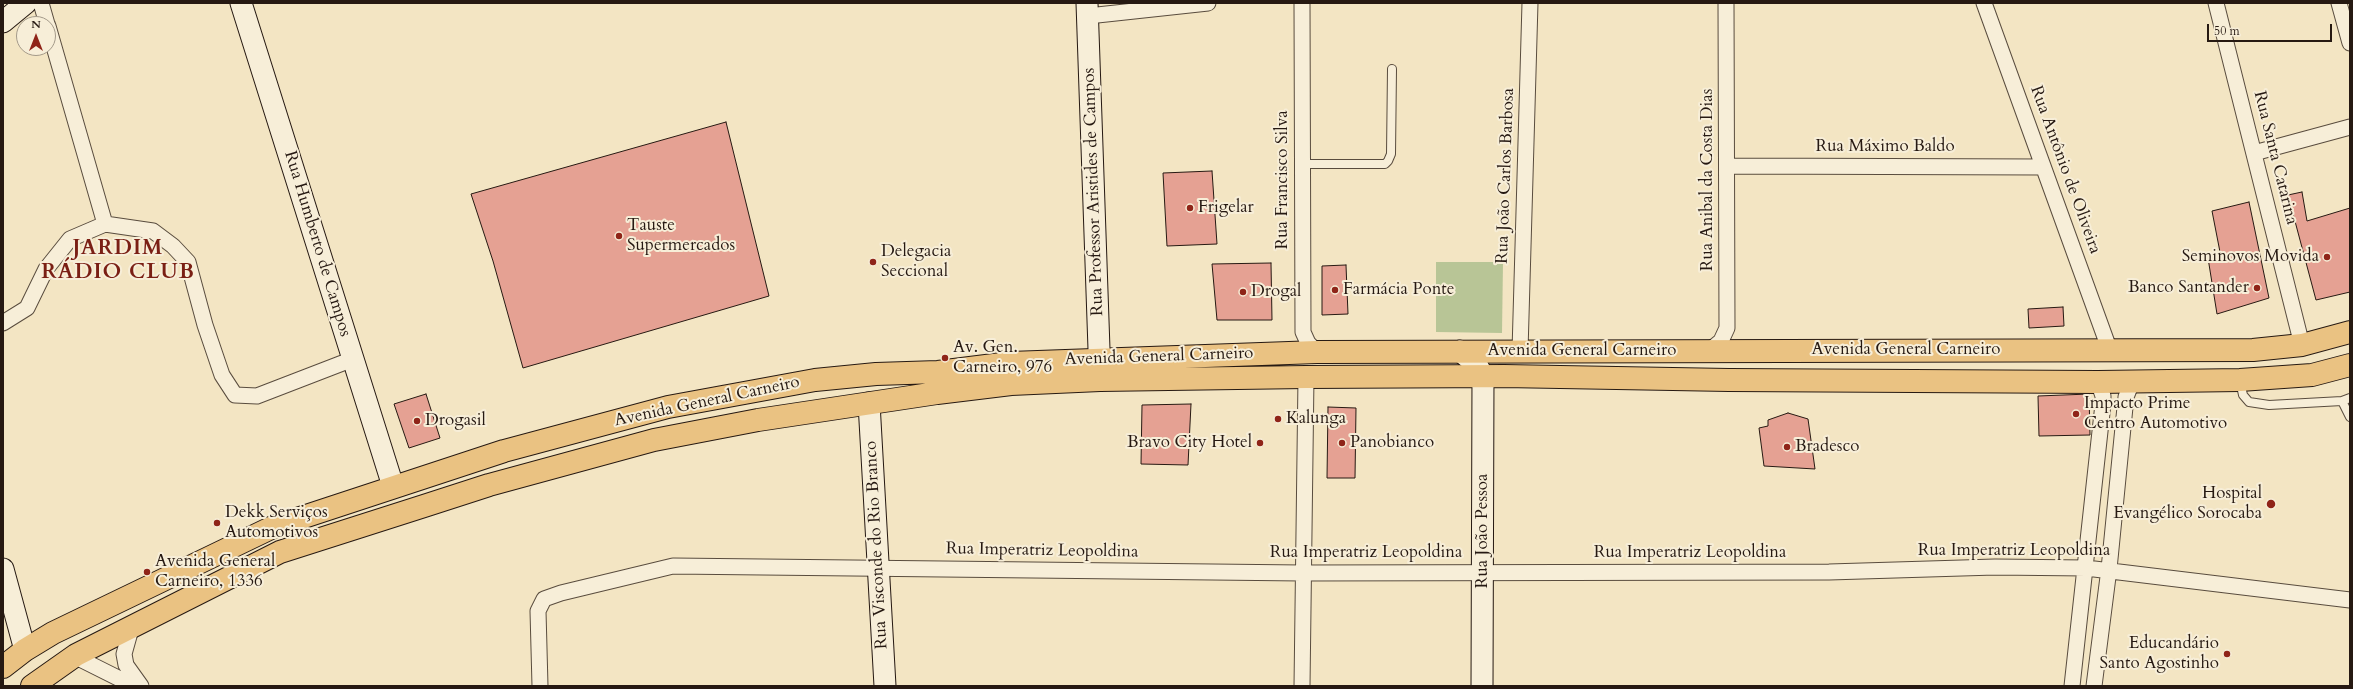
<!DOCTYPE html>
<meta charset="utf-8">
<style>
body{margin:0}
#map{position:relative;width:2353px;height:689px;overflow:hidden;background:#f3e5c3;font-family:Cardo,serif}
canvas{display:block}
.frame{position:absolute;inset:0;border:4px solid #261912;pointer-events:none}
.north{position:absolute;left:16px;top:16px;width:40px;height:40px;box-sizing:border-box;background:#f7eed8;border:1px solid #a39989;border-radius:50%;rotate:0deg;font-size:11px;font-weight:700;line-height:16px;text-align:center;color:#261912}
.north::after{content:'';display:block;margin:auto;width:14px;height:18px;background:#8f2418;clip-path:polygon(50% 0,100% 100%,50% 72%,0 100%)}
.scale{position:absolute;left:2207px;top:24px;width:125px;height:18px;box-sizing:border-box;border:2px solid #261912;border-top:0;padding-left:5px;font-size:12px;line-height:14px;white-space:nowrap;color:#261912;-webkit-text-stroke:3px #f7eed8;paint-order:stroke}
</style>
<div id="map">
<canvas width="2353" height="689"></canvas>
<div class="frame"></div>
<div class="north">N</div>
<div class="scale">50 m</div>
</div>
<script>
const ctx = document.querySelector('canvas').getContext('2d');
ctx.lineJoin = 'round';
function fillPath(path, color) { ctx.fillStyle = color; ctx.fill(path, 'evenodd'); }
const toPath = rows => new Path2D(rows.map(r => 'M' + r).join(''));
function strokePath(path, color, width, dash) { ctx.strokeStyle = color; ctx.lineWidth = width; ctx.lineCap = dash ? 'butt' : 'round'; ctx.setLineDash(dash || []); ctx.stroke(path); }
function label(font, color, halo, rows, align = 'center') {
  ctx.font = font + ' Cardo,serif'; ctx.lineWidth = 4; ctx.setLineDash([]); ctx.textBaseline = 'middle'; ctx.strokeStyle = halo; ctx.fillStyle = color; for (const [text, x, y, turn = 0] of rows) {
    ctx.save(); ctx.translate(x, y); ctx.rotate((+turn || 0) * Math.PI / 180); ctx.textAlign = isNaN(turn) ? turn : align; if (halo) ctx.strokeText(text, 0, 0); ctx.fillText(text, 0, 0); ctx.restore();
  }
}
const green = toPath([
 [1436,262,1503,262,1502,333,1436,332]
]);
const building = toPath([
 [726,122,769,296,523,368,493,261,471,194,726,122],
 [1212,171,1217,244,1167,246,1163,173,1212,171],
 [2302,192,2307,221,2350,208,2350,292,2316,300,2288,195,2302,192],
 [2249,202,2269,298,2217,314,2208,258,2220,252,2212,211,2249,202],
 [1271,263,1272,320,1217,320,1212,264,1271,263],
 [1346,265,1348,314,1322,315,1322,266,1346,265],
 [2063,307,2064,326,2029,328,2028,309,2063,307],
 [426,394,440,438,409,448,394,404,426,394],
 [2089,394,2090,435,2039,436,2038,396,2089,394],
 [1191,404,1188,465,1141,464,1142,405,1191,404],
 [1328,407,1356,408,1355,478,1327,478,1328,407],
 [1788,413,1808,419,1815,469,1764,466,1759,428,1768,426,1768,420,1788,413]
]);
const lane = toPath([
 [1302,164,1385,164,1388,161,1391,154,1392,69],
 [2240,381,2243,395,2249,402,2269,405,2342,401,2350,398],
 [2342,401,2350,417]
]);
const street = toPath([
 [41,3,47,24],
 [1302,3,1303,332,1308,343,1317,352],
 [1984,3,2110,351],
 [2216,3,2302,345],
 [2339,3,2350,43],
 [1088,16,1208,3],
 [48,26,105,224],
 [2254,153,2350,127],
 [1728,166,2043,167],
 [3,323,27,308,46,269,70,239,105,224,153,231,173,246,188,262,205,325,222,375,235,395,257,396,353,359],
 [1710,350,1721,341,1727,328,1726,3],
 [1520,351,1530,3],
 [131,629,124,654,126,665,141,686],
 [74,656,134,686],
 [540,686,538,611,544,599,561,593,673,566,1302,573,1829,572,1995,567,2086,568,2350,600],
 [1302,686,1306,377],
 [2072,686,2103,404,2103,396,2098,382],
 [2094,686,2109,569,2126,397,2132,382]
]);
const secondary = toPath([
 [241,3,393,486],
 [1087,3,1100,378],
 [3,22,26,3],
 [1460,351,1477,365,1483,376,1482,686],
 [869,403,885,686],
 [3,569,25,650]
]);
const primary = toPath([
 [3,667,25,650,53,633,273,527,504,451,668,407,815,380,876,374,938,372,1010,363,1317,352,2253,350,2302,345,2350,332],
 [32,686,76,655,280,552,424,506,489,485,654,440,758,420,937,393,1011,384,1100,380,1306,377,1504,376,1729,380,2098,382,2240,380,2312,375,2350,365]
]);
const markers = [
 [1190,208,4,"#8f2418"],
 [619,236,4,"#8f2418"],
 [2327,257,4,"#8f2418"],
 [873,262,4,"#8f2418"],
 [2257,288,4,"#8f2418"],
 [1335,290,4,"#8f2418"],
 [1243,292,4,"#8f2418"],
 [945,358,4,"#8f2418"],
 [2076,414,4,"#8f2418"],
 [1278,419,4,"#8f2418"],
 [417,421,4,"#8f2418"],
 [1260,443,4,"#8f2418"],
 [1342,443,4,"#8f2418"],
 [1787,447,4,"#8f2418"],
 [2271,504,5,"#8f2418"],
 [217,523,4,"#8f2418"],
 [147,572,4,"#8f2418"],
 [2227,654,4,"#8f2418"]
];
const streetNames = [
 ["Rua Máximo Baldo",1885,147],
 ["Rua Santa Catarina",2275,158,76],
 ["Rua Antônio de Oliveira",2065,170,70],
 ["Rua João Carlos Barbosa",1506,176,-88],
 ["Rua Francisco Silva",1283,180,-90],
 ["Rua Anibal da Costa Dias",1708,180,-90],
 ["Rua Professor Aristides de Campos",1094,192,-92],
 ["Rua Humberto de Campos",317,244,73],
 ["Avenida General Carneiro",1906,350],
 ["Avenida General Carneiro",1582,351],
 ["Avenida General Carneiro",1159,357,-2],
 ["Avenida General Carneiro",707,402,-12],
 ["Rua João Pessoa",1483,531,-90],
 ["Rua Visconde do Rio Branco",877,545,-93],
 ["Rua Imperatriz Leopoldina",1042,551,1],
 ["Rua Imperatriz Leopoldina",2014,551],
 ["Rua Imperatriz Leopoldina",1366,553],
 ["Rua Imperatriz Leopoldina",1690,553]
];
const poiNames = [
 ["Frigelar",1198,208],
 ["Tauste",627,226],
 ["Supermercados",627,246],
 ["Delegacia",881,252],
 ["Seccional",881,272],
 ["Seminovos Movida",2319,257,"right"],
 ["Banco Santander",2249,288,"right"],
 ["Farmácia Ponte",1343,290],
 ["Drogal",1251,292],
 ["Av. Gen.",953,348],
 ["Carneiro, 976",953,368],
 ["Impacto Prime",2084,404],
 ["Centro Automotivo",2084,424],
 ["Kalunga",1286,419],
 ["Drogasil",425,421],
 ["Bravo City Hotel",1252,443,"right"],
 ["Panobianco",1350,443],
 ["Bradesco",1795,447],
 ["Hospital",2262,494,"right"],
 ["Evangélico Sorocaba",2262,514,"right"],
 ["Dekk Serviços",225,513],
 ["Automotivos",225,533],
 ["Avenida General",155,562],
 ["Carneiro, 1336",155,582],
 ["Educandário",2219,644,"right"],
 ["Santo Agostinho",2219,664,"right"]
];
const districtNames = [
 ["JARDIM",118,249],
 ["RÁDIO CLUB",118,273]
];
fillPath(green, '#b8c596');
fillPath(building, '#e5a193');
strokePath(building, '#261912', 1);
strokePath(lane, '#594c3e', 10);
strokePath(street, '#594c3e', 17);
strokePath(secondary, '#261912', 23);
strokePath(primary, '#261912', 24);
strokePath(lane, '#f7eed8', 8);
strokePath(street, '#f7eed8', 15);
strokePath(secondary, '#f7eed8', 21);
strokePath(primary, '#eac282', 22);
for (const [x, y, r, color] of markers) { const dot = new Path2D(); dot.arc(x, y, r, 0, 2 * Math.PI); ctx.fillStyle = color; ctx.fill(dot); strokePath(dot, '#f7eed8', 1.5); }
label('17px', '#261912', '#f7eed8', streetNames);
label('17px', '#261912', '#f7eed8', poiNames, 'left');
ctx.letterSpacing = '1px';
label('bold 21px', '#7a1f14', '#f7eed8', districtNames);
ctx.letterSpacing = '0px';
</script>
